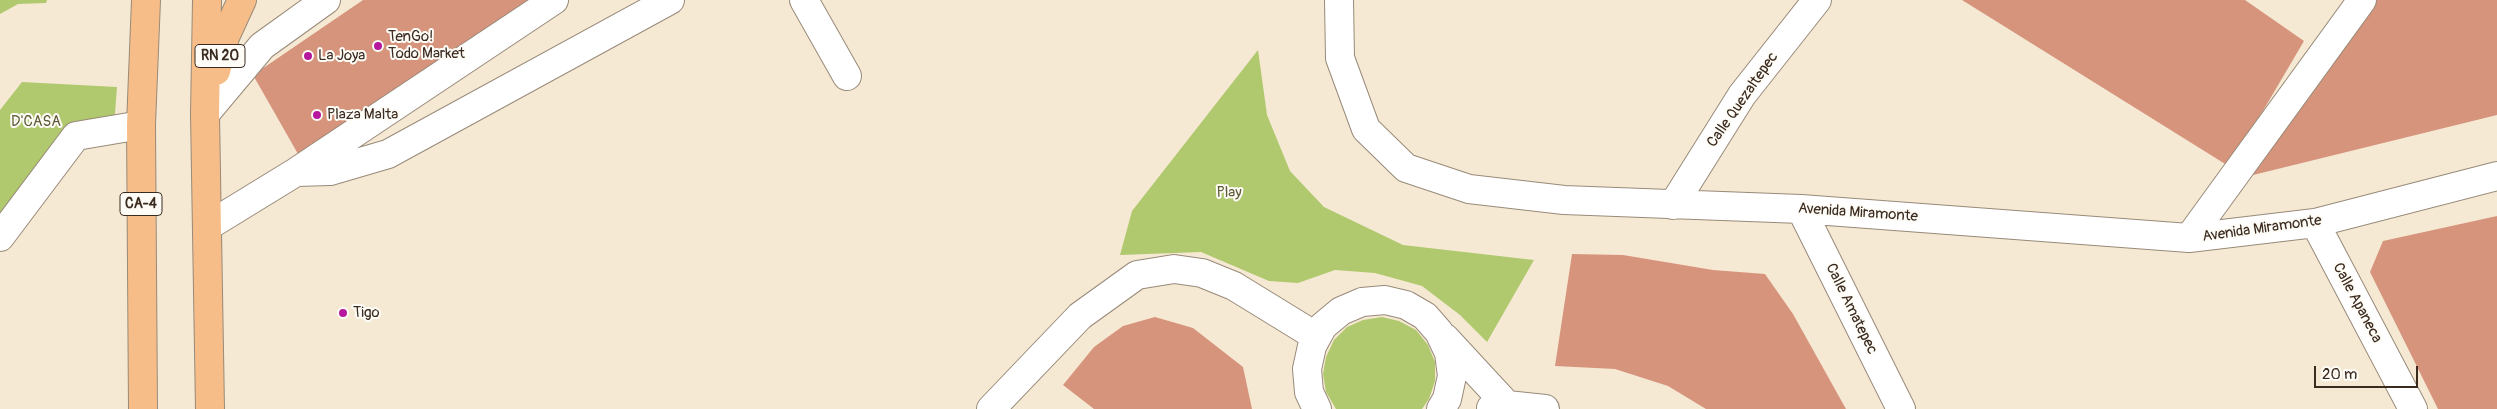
<!DOCTYPE html>
<style>
body{margin:0}
#map{position:relative;width:2497px;height:409px;overflow:hidden;background:#f6e9d4;font-family:Pangolin,sans-serif}
canvas{display:block}
.scale{position:absolute;left:2314px;top:366px;width:104px;height:22px;box-sizing:border-box;border:2px solid #3b2a1e;border-top:0;padding-left:6px;font-size:15px;line-height:18px;white-space:nowrap;color:#3b2a1e;-webkit-text-stroke:4px #fdfcf7;paint-order:stroke}
</style>
<div id="map">
<canvas width="2497" height="409"></canvas>
<div class="scale">20 m</div>
</div>
<script>
const ctx = document.querySelector('canvas').getContext('2d');
ctx.lineJoin = 'round';
function fillPath(path, color) { ctx.fillStyle = color; ctx.fill(path, 'evenodd'); }
const toPath = rows => new Path2D(rows.map(r => 'M' + r).join(''));
function strokePath(path, color, width, dash) { ctx.strokeStyle = color; ctx.lineWidth = width; ctx.lineCap = dash ? 'butt' : 'round'; ctx.setLineDash(dash || []); ctx.stroke(path); }
function label(font, color, halo, rows, align = 'center') {
  ctx.font = font + ' Pangolin,sans-serif'; ctx.lineWidth = 4; ctx.setLineDash([]); ctx.textBaseline = 'middle'; ctx.strokeStyle = halo; ctx.fillStyle = color; for (const [text, x, y, turn = 0] of rows) {
    ctx.save(); ctx.translate(x, y); ctx.rotate((+turn || 0) * Math.PI / 180); ctx.textAlign = isNaN(turn) ? turn : align; if (halo) ctx.strokeText(text, 0, 0); ctx.fillText(text, 0, 0); ctx.restore();
  }
}
const green = toPath([
 [0,0,47,0,46,3,18,4,0,14],
 [1258,50,1267,115,1290,171,1324,207,1403,245,1534,260,1487,342,1460,315,1422,286,1375,273,1335,270,1298,283,1269,281,1201,252,1120,255,1132,211],
 [22,82,117,87,114,127,74,131,0,230,0,110],
 [1382,317,1399,321,1416,330,1428,345,1435,362,1435,381,1429,399,1422,409,1336,409,1326,392,1323,374,1326,357,1334,340,1347,327,1363,320]
]);
const building = toPath([
 [363,0,534,0,298,154,253,75],
 [1962,0,2245,0,2304,41,2230,167],
 [2376,0,2497,0,2497,115,2245,177],
 [2497,216,2497,409,2438,409,2370,272,2383,241],
 [1572,254,1623,255,1713,270,1765,274,1793,314,1846,409,1706,409,1668,386,1615,369,1555,366],
 [1155,317,1193,328,1243,367,1252,409,1094,409,1063,385,1094,347,1123,326]
]);
const minor = toPath([
 [804,0,847,76],
 [1339,0,1340,58,1366,129,1406,168,1469,189,1564,200,1801,209,2189,238,2315,223,2497,176],
 [205,114,262,46,326,0],
 [296,172,330,171,388,154,670,0],
 [1673,205,1742,95,1817,0],
 [1801,209,1901,409],
 [2315,223,2413,409],
 [208,226,296,172,554,0],
 [0,237,76,136,141,125],
 [2189,238,2362,0],
 [1445,338,1507,405],
 [1491,408,1507,405,1545,409],
 [991,409,1080,316,1137,275,1174,269,1202,273,1234,286,1317,337],
 [1317,409,1309,392,1307,369,1312,346,1323,326,1341,311,1362,302,1385,300,1406,305,1425,316,1439,332,1449,353,1452,376,1447,399,1441,409]
]);
const highway = toPath([
 [207,0,205,114,210,409],
 [216,71,225,37,242,0],
 [143,409,141,125,146,0]
]);
const markers = [
 [378,46,5,"#b5179e"],
 [308,56,5,"#b5179e"],
 [317,115,5,"#b5179e"],
 [343,313,5,"#b5179e"]
];
const shields = [
 [220,56,50],
 [141,204,42]
];
const shieldNames = [
 ["RN 20",220,56],
 ["CA-4",141,204]
];
const poiNames = [
 ["TenGo!",388,37],
 ["Todo Market",388,54],
 ["La Joya",318,56],
 ["Plaza Malta",327,115],
 ["Tigo",353,313]
];
const streetNames = [
 ["Calle Quezaltepec",1743,100,-55],
 ["Avenida Miramonte",1858,213,4],
 ["Avenida Miramonte",2262,229,-8],
 ["Calle Apaneca",2357,303,62],
 ["Calle Amatepec",1851,309,64]
];
const parkNames = [
 ["D'CASA",36,122],
 ["Play",1229,193]
];
fillPath(green, '#b0c96e');
fillPath(building, '#d6947c');
strokePath(minor, '#988a79', 30);
strokePath(highway, '#988a79', 30);
strokePath(minor, '#fff', 28);
strokePath(highway, '#f7bd88', 28);
for (const [x, y, r, color] of markers) { const dot = new Path2D(); dot.arc(x, y, r, 0, 2 * Math.PI); ctx.fillStyle = color; ctx.fill(dot); strokePath(dot, '#fdfcf7', 2); }
for (const [x, y, w] of shields) { const box = new Path2D(); box.roundRect(x - w / 2, y - 11.5, w, 23, 4); ctx.fillStyle = '#fdfcf7'; ctx.fill(box); strokePath(box, '#3b2a1e', 1); }
label('bold 14px', '#3b2a1e', null, shieldNames);
label('15px', '#3b2a1e', '#fdfcf7', poiNames, 'left');
label('15px', '#3b2a1e', '#fdfcf7', streetNames);
label('15px', '#5e5a36', '#fdfcf7', parkNames);
</script>
